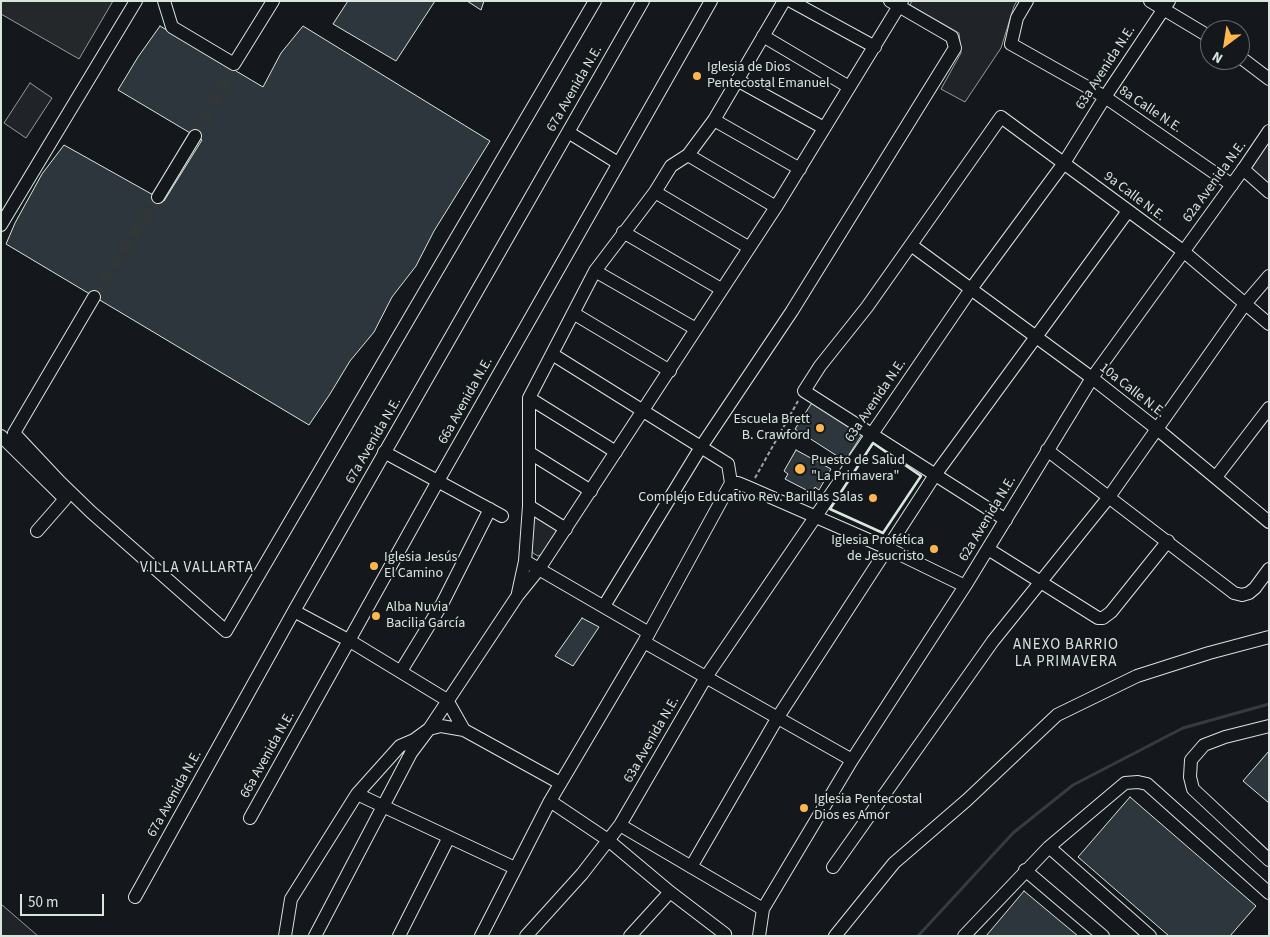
<!DOCTYPE html>
<meta charset="utf-8">
<style>
body{margin:0}
#map{position:relative;width:1270px;height:937px;overflow:hidden;background:#14181c;font-family:"Source Sans 3",sans-serif}
canvas{display:block}
.frame{position:absolute;inset:0;border:2px solid #d8e6dc;pointer-events:none}
.north{position:absolute;left:1200px;top:20px;width:50px;height:50px;box-sizing:border-box;background:#14181c;border:1px solid #626a69;border-radius:50%;rotate:211deg;font-size:14px;font-weight:700;line-height:20px;text-align:center;color:#d8e6dc}
.north::after{content:'';display:block;margin:auto;width:18px;height:22px;background:#ffb74d;clip-path:polygon(50% 0,100% 100%,50% 72%,0 100%)}
.scale{position:absolute;left:20px;top:894px;width:84px;height:22px;box-sizing:border-box;border:2px solid #d8e6dc;border-top:0;padding-left:6px;font-size:15px;line-height:18px;white-space:nowrap;color:#d8e6dc;-webkit-text-stroke:4px #14181c;paint-order:stroke}
</style>
<div id="map">
<canvas width="1270" height="937"></canvas>
<div class="frame"></div>
<div class="north">N</div>
<div class="scale">50 m</div>
</div>
<script>
const c = document.querySelector('canvas').getContext('2d');
c.lineJoin = 'round';
function fillPath(path, color) {
  c.fillStyle = color;
  c.fill(path, 'evenodd');
}
function poly(rows) {
  const path = new Path2D();
  for (const r of rows) {
    path.moveTo(r[0], r[1]);
    for (let i = 2; i < r.length; i += 2) path.lineTo(r[i], r[i + 1]);
  }
  return path;
}
function strokePath(path, color, width, dash) {
  c.strokeStyle = color;
  c.lineWidth = width;
  c.lineCap = dash ? 'butt' : 'round';
  c.setLineDash(dash || []);
  c.stroke(path);
}
function drawText(font, color, halo, rows, align = 'center') {
  c.font = font + ' "Source Sans 3",sans-serif';
  c.lineWidth = 4;
  c.setLineDash([]);
  c.textBaseline = 'middle';
  c.strokeStyle = halo;
  c.fillStyle = color;
  for (const [text, x, y, turn = 0] of rows) {
    c.save();
    c.translate(x, y);
    c.rotate((+turn || 0) * Math.PI / 180);
    c.textAlign = isNaN(turn) ? turn : align;
    if (halo) c.strokeText(text, 0, 0);
    c.fillText(text, 0, 0);
    c.restore();
  }
}
const green = poly([
 [912,1,1017,1,1014,6,1001,48,965,102,941,89,961,53,959,33,910,5,912,1],
 [30,83,52,98,26,138,4,123,30,83],
 [1269,131,1269,190,1244,168,1269,131],
 [532,514,558,530,543,554,538,556,533,553,530,548,532,514],
 [1,904,38,936,1,936,1,904]
]);
fillPath(green, '#202428');
strokePath(green, '#939e99', 1);
const parking = poly([
 [1,1,113,1,79,59,1,14,1,1]
]);
fillPath(parking, '#24282b');
strokePath(parking, '#939e99', 1);
strokePath(poly([
 [918,936,1013,833,1073,785,1183,728,1269,704]
]), '#363b3e', 3);
const building = poly([
 [348,1,435,1,396,61,333,24,348,1],
 [467,1,484,1,481,10,467,1],
 [160,26,263,87,281,53,303,26,490,141,434,231,416,266,392,297,374,332,350,361,330,394,309,425,6,244,15,223,42,174,64,145,164,201,202,140,118,90,138,57,160,26],
 [813,401,863,433,845,461,795,429,813,401],
 [796,450,831,469,819,490,815,487,812,493,785,479,788,474,784,471,796,450],
 [582,618,599,627,573,666,555,656,582,618],
 [1269,751,1269,803,1243,781,1269,751],
 [1130,797,1256,906,1230,936,1169,936,1078,857,1130,797],
 [1024,891,1078,936,986,936,1024,891]
]);
fillPath(building, '#2c363c');
strokePath(building, '#d8e6dc', 1);
strokePath(poly([
 [195,136,231,68],
 [94,297,158,197]
]), '#313739', 12, [12, 6]);
const minor = poly([
 [164,1,172,27,234,64,273,1],
 [791,1,875,47],
 [1027,1,1017,18,1011,44,1105,97,1232,185],
 [1150,1,1210,37],
 [763,36,849,87],
 [1240,57,1269,79],
 [737,80,824,128],
 [714,120,800,169],
 [568,132,618,163],
 [688,155,776,207],
 [1243,169,1269,192],
 [655,192,748,247],
 [158,197,195,136],
 [1,225,136,1],
 [623,232,721,289],
 [911,245,1092,378,1157,429,1269,522],
 [595,271,696,329],
 [94,297,14,433,60,482,91,512,226,631,595,1],
 [573,313,670,371],
 [552,354,728,464,731,483],
 [529,398,616,452],
 [1,436,65,499,37,531],
 [1047,450,1234,593,1242,595,1249,593,1255,588,1269,569],
 [384,452,502,516],
 [530,453,591,491],
 [1216,477,1269,408],
 [529,506,566,529],
 [1006,520,804,391,820,366,867,307,1001,117,1183,251,1269,324],
 [988,549,1098,618,1103,618,1111,612,1168,541],
 [518,593,525,561],
 [604,606,701,447,792,311,955,48,952,37,890,1],
 [294,611,350,641,447,700,464,730,560,783],
 [649,633,525,561,529,506,529,398,595,271,655,192,671,166,688,155,714,120,784,1],
 [644,642,852,760],
 [401,671,442,604,490,509],
 [1269,726,1225,737,1204,745,1191,760,1190,777,1193,789,1269,860],
 [357,794,515,868],
 [550,801,608,840,670,892,725,934,724,936],
 [250,818,438,481,711,1],
 [620,825,763,909],
 [1049,847,1150,936],
 [691,867,778,717,935,475,1128,211],
 [833,867,993,641,1109,497,1245,304,1269,276],
 [1025,870,1103,936],
 [135,897,294,611,643,1],
 [285,936,291,899,357,794,400,746,414,740,429,729,518,595,539,569,776,207,902,1],
 [315,936,411,753,429,729,441,726,464,730],
 [399,936,449,837],
 [481,936,550,801,644,642,731,483,738,483,750,488,887,548,965,586],
 [526,936,582,874,620,825,706,677,971,289,1064,163,1105,97,1169,1],
 [630,936,670,892],
 [759,936,763,909,852,760,965,586,1092,378,1244,168,1269,131],
 [835,936,894,863,967,800,1057,715,1137,676,1209,653,1269,637],
 [964,936,1049,847,1125,783,1138,782,1147,784,1269,893]
]);
strokePath(minor, '#d8e6dc', 14);
strokePath(poly([
 [755,478,798,401]
]), '#9da8a2', 2, [4, 2.5]);
strokePath(minor, '#14181c', 12);
strokePath(poly([
 [873,443,921,476,883,533,830,509,873,443]
]), '#d8e6dc', 2.5);
for (const [x, y, r, color] of [
 [697,76,5,"#ffb74d"],
 [820,428,5,"#ffb74d"],
 [800,469,6,"#ffb74d"],
 [873,498,5,"#ffb74d"],
 [934,549,5,"#ffb74d"],
 [374,566,5,"#ffb74d"],
 [376,616,5,"#ffb74d"],
 [804,808,5,"#ffb74d"]
]) {
  const dot = new Path2D();
  dot.arc(x, y, r, 0, 2 * Math.PI);
  c.fillStyle = color;
  c.fill(dot);
  strokePath(dot, '#14181c', 2);
}
drawText('14px', '#d8e6dc', '#14181c', [
 ["Iglesia de Dios",707,68],
 ["Pentecostal Emanuel",707,84],
 ["Escuela Brett",810,420,"right"],
 ["B. Crawford",810,436,"right"],
 ["Puesto de Salud",811,461],
 ["\"La Primavera\"",811,477],
 ["Complejo Educativo Rev. Barillas Salas",863,498,"right"],
 ["Iglesia Profética",924,541,"right"],
 ["de Jesucristo",924,557,"right"],
 ["Iglesia Jesús",384,558],
 ["El Camino",384,574],
 ["Alba Nuvia",386,608],
 ["Bacilia García",386,624],
 ["Iglesia Pentecostal",814,800],
 ["Dios es Amor",814,816]
], 'left');
drawText('14px', '#d8e6dc', '#14181c', [
 ["63a Avenida N.E.",1106,68,-57],
 ["67a Avenida N.E.",575,89,-60],
 ["8a Calle N.E.",1150,110,34],
 ["62a Avenida N.E.",1215,182,-54],
 ["9a Calle N.E.",1134,197,37],
 ["10a Calle N.E.",1132,391,38],
 ["66a Avenida N.E.",466,401,-61],
 ["63a Avenida N.E.",876,401,-56],
 ["67a Avenida N.E.",374,441,-60],
 ["62a Avenida N.E.",988,519,-59],
 ["63a Avenida N.E.",652,740,-60],
 ["66a Avenida N.E.",268,755,-61],
 ["67a Avenida N.E.",175,794,-61]
]);
c.letterSpacing = '1px';
drawText('15px', '#d8e6dc', '#14181c', [
 ["VILLA VALLARTA",197,569],
 ["ANEXO BARRIO",1066,646],
 ["LA PRIMAVERA",1066,663]
]);
c.letterSpacing = '0px';
</script>
